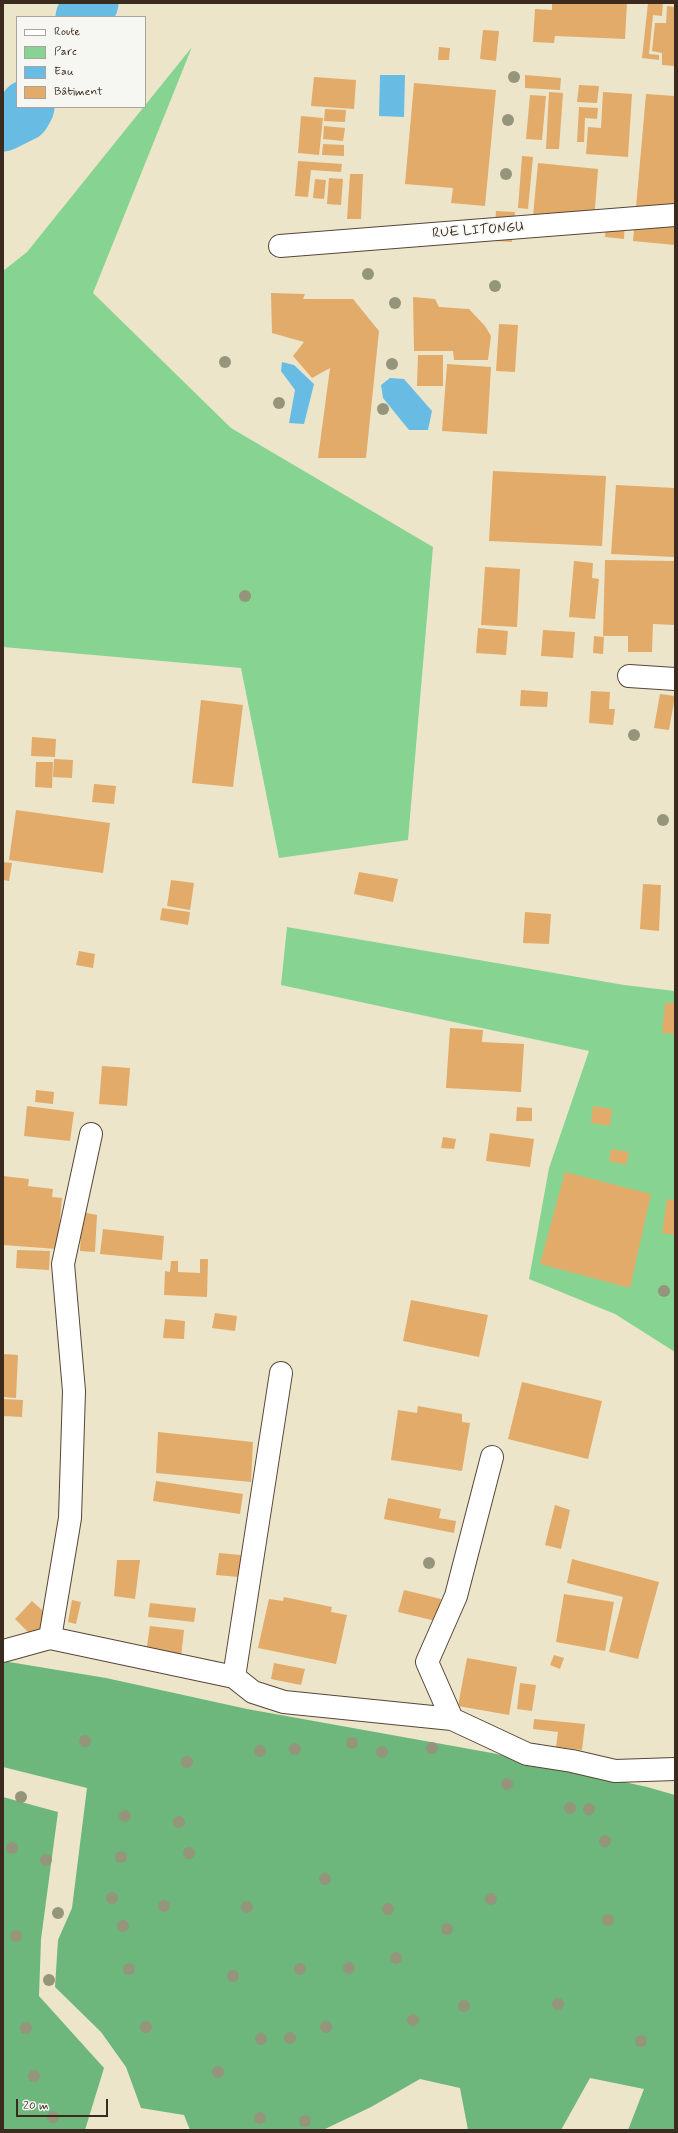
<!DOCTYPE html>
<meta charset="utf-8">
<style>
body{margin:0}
#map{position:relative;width:678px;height:2133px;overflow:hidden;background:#ece5ca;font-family:Mynerve,sans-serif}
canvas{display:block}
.frame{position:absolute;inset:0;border:4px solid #3b2a1e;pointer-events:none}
.legend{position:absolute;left:16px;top:16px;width:130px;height:92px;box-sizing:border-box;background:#f6f6f2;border:1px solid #aba49d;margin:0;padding:5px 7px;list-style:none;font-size:12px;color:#3b2a1e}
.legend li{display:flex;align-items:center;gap:8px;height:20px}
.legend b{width:20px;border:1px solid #aba49d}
.scale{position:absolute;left:16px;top:2099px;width:92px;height:18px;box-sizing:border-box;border:2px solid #3b2a1e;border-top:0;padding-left:5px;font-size:12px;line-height:14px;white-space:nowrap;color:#3b2a1e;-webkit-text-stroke:3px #f6f6f2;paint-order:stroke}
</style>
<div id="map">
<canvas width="678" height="2133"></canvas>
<div class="frame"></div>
<ul class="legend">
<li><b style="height:5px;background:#fff"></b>Route</li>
<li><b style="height:11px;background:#87d492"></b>Parc</li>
<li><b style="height:11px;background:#68bce4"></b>Eau</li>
<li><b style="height:11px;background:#e2ab69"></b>Bâtiment</li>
</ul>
<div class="scale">20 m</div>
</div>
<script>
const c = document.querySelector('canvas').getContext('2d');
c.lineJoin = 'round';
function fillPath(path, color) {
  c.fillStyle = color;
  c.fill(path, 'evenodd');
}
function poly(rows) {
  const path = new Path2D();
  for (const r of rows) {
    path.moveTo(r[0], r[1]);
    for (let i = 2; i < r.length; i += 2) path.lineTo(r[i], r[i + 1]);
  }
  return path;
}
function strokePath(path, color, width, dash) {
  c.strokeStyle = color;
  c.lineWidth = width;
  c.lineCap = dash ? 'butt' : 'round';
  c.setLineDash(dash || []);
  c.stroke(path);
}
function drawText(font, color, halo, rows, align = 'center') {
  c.font = font + ' Mynerve,sans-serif';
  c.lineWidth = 3;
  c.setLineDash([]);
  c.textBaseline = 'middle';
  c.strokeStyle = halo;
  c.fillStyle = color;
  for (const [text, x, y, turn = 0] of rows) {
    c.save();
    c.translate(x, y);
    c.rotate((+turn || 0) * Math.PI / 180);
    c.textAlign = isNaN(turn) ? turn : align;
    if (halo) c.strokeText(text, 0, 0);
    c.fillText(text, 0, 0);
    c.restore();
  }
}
fillPath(poly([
 [192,47,93,293,231,428,433,547,408,840,279,858,241,668,3,647,3,271,27,252],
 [287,927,624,985,675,991,675,1352,615,1314,529,1279,549,1168,589,1051,281,985]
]), '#87d492');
fillPath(poly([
 [3,1661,106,1678,247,1709,492,1753,647,1787,675,1795,675,2130,628,2130,644,2089,590,2078,561,2130,468,2130,460,2088,420,2079,371,2107,323,2130,190,2130,184,2115,141,2108,126,2067,101,2032,55,1987,58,1940,72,1908,87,1788,3,1767],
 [3,1797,58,1812,41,1939,39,1996,104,2068,85,2130,3,2130]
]), '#6db67c');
fillPath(poly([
 [380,75,405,75,404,117,379,116],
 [282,362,294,365,314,384,304,424,289,423,295,390,281,371],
 [390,378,404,379,432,411,428,430,409,430,383,398,381,385]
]), '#68bce4');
strokePath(poly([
 [83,17,91,3],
 [3,124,23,114,27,107]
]), '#68bce4', 55);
fillPath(poly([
 [552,3,627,3,625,39,555,36,554,43,533,42,535,9,552,10],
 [648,3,663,3,662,16,653,15,649,54,659,55,659,60,642,58],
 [667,6,675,7,675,66,662,65,662,53,652,51,655,23,666,23],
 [483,30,499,31,496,61,480,59],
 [439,47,450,48,449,60,438,60],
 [525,75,561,78,560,90,525,88],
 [314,77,356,80,354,109,311,106],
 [414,83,496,90,485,206,451,203,453,188,405,184],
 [579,85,599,86,597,103,577,102],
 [549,92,563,93,559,149,546,149],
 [603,92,632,94,628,157,586,154,588,127,601,128],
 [646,94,675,96,675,245,633,241],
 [530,95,546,96,542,140,526,139],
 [579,107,598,108,597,119,585,118,584,142,577,142],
 [325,109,346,110,345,122,324,121],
 [301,116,323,118,319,155,298,153],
 [324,126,345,128,343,141,323,139],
 [323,144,344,145,344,156,322,155],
 [522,156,533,157,528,209,518,208],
 [298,161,342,164,341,172,311,170,308,197,295,196],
 [538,163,598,169,594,221,533,216],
 [350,174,363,174,361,219,347,219],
 [329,178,343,179,341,205,327,204],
 [315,179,326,180,324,199,313,198],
 [496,211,515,212,512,242,494,241],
 [607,216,625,218,624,239,605,237],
 [271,293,305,294,303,299,353,299,379,331,366,458,318,458,330,368,312,378,293,356,304,342,272,333],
 [413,297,435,299,439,307,469,309,485,326,491,336,488,360,454,360,453,351,414,351],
 [499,324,518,325,515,372,496,371],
 [418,355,443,355,443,386,417,386],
 [447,364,491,367,487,434,442,431],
 [493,471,606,476,602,546,489,541],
 [616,485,675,488,675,557,611,554],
 [605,560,675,561,675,625,653,624,652,652,628,652,628,636,603,636],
 [574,561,593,563,592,578,599,579,595,619,569,617],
 [485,567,520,569,517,627,481,625],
 [478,628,508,631,506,655,476,653],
 [543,630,575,632,573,658,541,656],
 [594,636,604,637,603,654,593,653],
 [521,690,548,692,547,707,520,706],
 [591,691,610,692,609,709,615,709,613,725,589,723],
 [660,694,675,696,669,730,654,728],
 [201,700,243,705,233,787,192,783],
 [32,737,56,739,55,757,31,756],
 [54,759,73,760,72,778,53,777],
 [36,762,53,762,52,788,35,787],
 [94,784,116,786,114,804,92,802],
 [16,810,110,823,103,873,9,860],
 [3,862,12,863,9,881,3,880],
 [359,872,398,879,393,902,354,894],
 [171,880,194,883,190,910,167,906],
 [643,884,661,885,659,931,640,929],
 [162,908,190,912,188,925,160,920],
 [525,912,551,914,549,944,523,943],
 [79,951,95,954,93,968,76,965],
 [665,1003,675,1003,675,1034,662,1033],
 [450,1028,483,1030,482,1042,524,1044,521,1092,446,1088],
 [102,1066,130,1068,127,1106,99,1104],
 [36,1090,54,1092,53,1104,35,1102],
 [27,1106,74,1112,70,1141,24,1136],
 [593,1106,612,1109,610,1126,591,1123],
 [517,1107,532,1108,532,1121,516,1121],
 [490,1133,534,1139,530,1167,486,1161],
 [443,1137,456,1139,454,1149,441,1148],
 [611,1149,629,1152,626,1165,609,1161],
 [565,1172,651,1194,630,1288,540,1264],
 [3,1176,29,1179,28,1186,53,1189,52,1197,62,1198,57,1249,3,1245],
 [667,1199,675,1200,675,1235,662,1233],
 [82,1212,97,1215,95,1252,80,1251],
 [103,1229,164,1236,162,1260,100,1254],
 [17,1250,50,1251,49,1270,16,1268],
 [200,1259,208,1259,207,1297,164,1295,165,1271,170,1272,171,1261,178,1261,178,1272,200,1273],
 [411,1300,488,1315,479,1357,403,1341],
 [215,1313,237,1316,235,1331,212,1328],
 [165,1319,185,1321,184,1339,163,1338],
 [3,1354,18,1355,16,1398,3,1397],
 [522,1382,602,1401,588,1459,508,1439],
 [3,1399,23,1400,22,1417,3,1416],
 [418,1406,462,1414,462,1422,470,1423,462,1471,391,1460,398,1410,417,1413],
 [158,1432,253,1442,251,1482,156,1473],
 [156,1481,243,1494,240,1514,153,1501],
 [388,1498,441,1509,439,1518,456,1521,454,1533,384,1519],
 [555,1505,570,1510,561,1549,545,1545],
 [219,1553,241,1555,239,1577,216,1575],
 [572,1559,659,1582,638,1659,609,1652,623,1597,567,1583],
 [117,1560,140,1560,135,1599,114,1596],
 [404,1590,441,1599,436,1621,398,1612],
 [564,1594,614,1602,605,1651,556,1642],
 [284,1597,332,1607,331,1612,347,1615,336,1664,258,1648,269,1599,283,1601],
 [72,1600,81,1602,76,1624,68,1622],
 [32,1601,51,1618,33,1637,15,1619],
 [150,1603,196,1608,194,1622,148,1617],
 [150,1626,184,1630,181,1657,146,1653],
 [554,1655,564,1658,560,1669,550,1665],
 [467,1658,517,1667,509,1715,458,1706],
 [274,1663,305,1669,301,1685,271,1679],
 [520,1683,536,1685,532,1711,517,1709],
 [534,1719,585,1724,582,1750,556,1747,558,1732,533,1729]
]), '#e2ab69');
const minor = poly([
 [280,246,675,215],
 [629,676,675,679],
 [50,1638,70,1518,74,1391,63,1264,91,1134],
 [3,1651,50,1638,234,1677,253,1692,284,1702,452,1719,527,1754,572,1761,615,1771,675,1769],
 [234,1677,281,1373],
 [452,1719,427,1662,456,1596,492,1457]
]);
strokePath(minor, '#564638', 24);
strokePath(minor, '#fff', 22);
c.fillStyle = '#95957b';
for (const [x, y] of [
 [514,77],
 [508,120],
 [506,174],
 [368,274],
 [495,286],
 [395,303],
 [225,362],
 [392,364],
 [279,403],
 [383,409],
 [245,596],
 [634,735],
 [663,820],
 [664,1291],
 [429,1563],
 [85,1741],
 [352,1743],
 [432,1748],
 [295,1749],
 [260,1751],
 [382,1752],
 [187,1762],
 [507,1784],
 [21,1797],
 [570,1808],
 [589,1809],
 [125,1816],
 [179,1822],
 [605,1841],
 [12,1848],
 [189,1853],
 [121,1857],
 [46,1860],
 [325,1879],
 [112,1898],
 [491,1899],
 [164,1906],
 [247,1907],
 [388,1909],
 [58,1913],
 [608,1920],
 [123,1926],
 [447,1929],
 [16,1936],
 [396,1958],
 [349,1968],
 [129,1969],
 [300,1969],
 [233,1976],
 [49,1980],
 [558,2004],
 [464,2006],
 [413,2020],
 [146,2027],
 [326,2027],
 [26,2028],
 [290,2038],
 [261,2039],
 [641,2041],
 [218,2072],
 [34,2076],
 [53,2117],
 [260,2118],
 [305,2121]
]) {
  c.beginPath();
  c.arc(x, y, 6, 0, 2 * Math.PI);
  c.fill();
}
drawText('14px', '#3b2a1e', '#f6f6f2', [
 ["RUE LITONGU",478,231,-4]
]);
</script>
